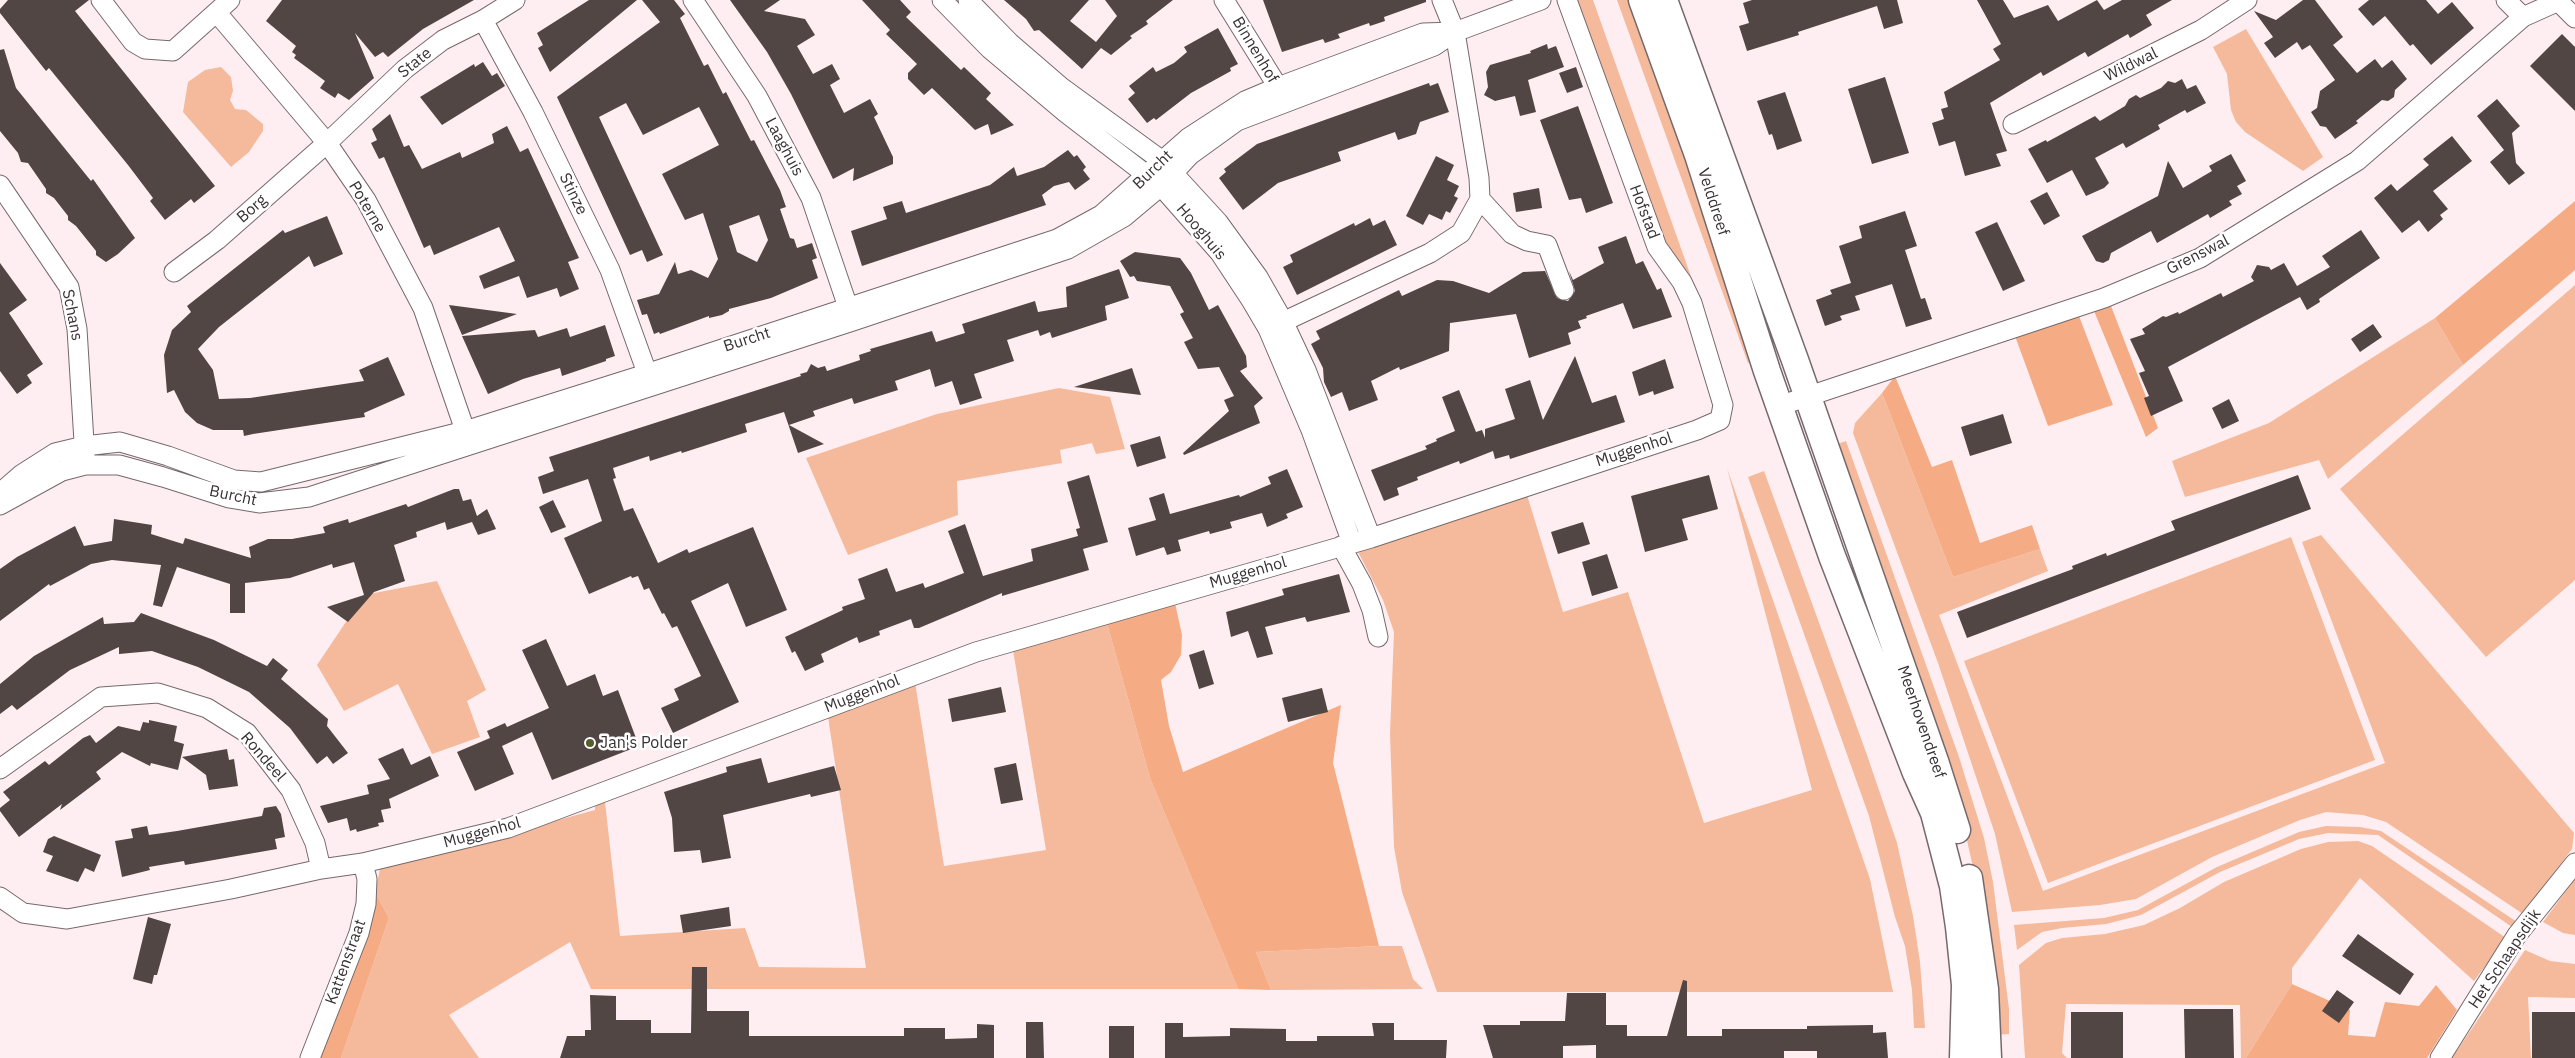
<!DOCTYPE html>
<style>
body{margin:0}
canvas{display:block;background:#feeef1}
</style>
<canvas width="2575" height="1058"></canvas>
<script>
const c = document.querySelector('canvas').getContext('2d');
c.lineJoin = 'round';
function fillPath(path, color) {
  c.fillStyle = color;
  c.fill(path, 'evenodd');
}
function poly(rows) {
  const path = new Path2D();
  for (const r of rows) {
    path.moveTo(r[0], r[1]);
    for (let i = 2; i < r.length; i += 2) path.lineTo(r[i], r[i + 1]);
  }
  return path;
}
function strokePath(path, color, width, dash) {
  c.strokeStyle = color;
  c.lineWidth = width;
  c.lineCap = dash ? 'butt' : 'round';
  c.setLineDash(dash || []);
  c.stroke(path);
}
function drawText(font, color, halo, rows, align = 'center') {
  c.font = font + ' "IBM Plex Sans",sans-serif';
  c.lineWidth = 5;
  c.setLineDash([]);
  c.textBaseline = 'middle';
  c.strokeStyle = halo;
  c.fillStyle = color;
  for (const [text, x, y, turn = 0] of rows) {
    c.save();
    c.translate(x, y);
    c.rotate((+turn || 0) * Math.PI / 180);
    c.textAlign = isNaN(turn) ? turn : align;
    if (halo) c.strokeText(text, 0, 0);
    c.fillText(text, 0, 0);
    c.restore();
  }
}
fillPath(poly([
 [1575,0,1593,0,1694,285,1664,242],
 [1617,0,1637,0,1758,360,1748,363],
 [2246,29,2323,157,2303,171,2245,132,2236,122,2231,110,2227,74,2213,47],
 [221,67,231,77,233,91,230,100,235,109,246,110,263,124,263,131,249,152,231,167,183,112,188,82,205,70],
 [2575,285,2575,580,2486,657,2340,489],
 [2435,318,2463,365,2328,479,2319,460,2185,497,2172,461,2269,423],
 [1059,388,1110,397,1125,449,1096,454,1092,443,1060,450,1062,463,957,481,958,515,848,555,806,458,937,414],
 [1882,393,1953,577,2040,549,2048,571,1939,615,2043,891,2385,763,2302,542,2321,535,2574,833,2572,849,2523,914,2386,822,2363,815,2326,812,2300,820,2212,857,2136,899,2100,905,2012,912,1995,834,1938,663,1853,433,1855,423],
 [1846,441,1959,757,1984,838,1993,882,2009,1009,2009,1034,1995,1035,1981,903,1966,836,1831,446],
 [1727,468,1870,879,1893,992,1437,992,1402,892,1394,847,1390,734,1394,632,1383,600,1357,550,1527,495,1563,612,1628,592,1704,823,1812,790],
 [1764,471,1867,755,1897,843,1913,916,1920,962,1925,1028,1914,1028,1912,990,1905,946,1895,917,1869,816,1748,477],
 [2291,537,2375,760,2048,883,1964,661],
 [437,581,486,690,467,701,480,737,432,754,398,684,344,711,317,665,364,595],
 [1107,623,1150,778,1238,989,591,989,570,942,449,1015,479,1058,341,1058,389,918,375,892,380,869,595,810,595,805,605,802,620,936,745,928,759,967,866,968,828,717,915,682,944,866,1046,850,1013,650],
 [2326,826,2360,827,2381,831,2517,922,2512,927,2378,835,2328,833,2299,839,2220,872,2141,915,2106,924,2062,928,2042,932,2017,950,2014,925,2104,918,2138,910,2217,867,2299,832],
 [2358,841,2372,846,2506,938,2474,981,2360,878,2292,968,2292,984,2246,1058,2241,1058,2240,1005,2066,1004,2062,1053,2067,1058,2025,1058,2019,965,2046,943,2062,938,2105,934,2144,925,2180,908,2224,882,2301,849,2328,842],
 [2575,879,2575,935,2563,933,2543,922],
 [1379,946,1402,946,1413,979,1423,989,1271,990,1256,952],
 [2525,950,2550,961,2575,964,2575,998,2528,997,2531,1058,2452,1058]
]), '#f5ba9b');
fillPath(poly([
 [2575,201,2575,270,2463,365,2435,318],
 [2111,306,2158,428,2146,437,2094,311],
 [2079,316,2113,405,2048,426,2015,336],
 [1895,376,1932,467,1952,460,1980,543,2032,525,2040,549,1953,577,1882,393],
 [1175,603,1182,635,1181,655,1171,672,1161,680,1169,726,1183,772,1341,705,1333,763,1379,946,1256,952,1271,990,1238,989,1150,778,1107,623],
 [375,892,389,918,341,1058,319,1058],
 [2292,984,2350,1010,2348,1035,2375,1037,2385,1002,2419,1006,2436,985,2457,1010,2427,1058,2246,1058]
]), '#f5ac84');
fillPath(poly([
 [8,0,89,0,75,11,215,186,194,203,191,199,165,220,150,201,153,198,128,165,49,68,46,71,0,13,0,9],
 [282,0,474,0,423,29,388,57,383,52,375,57,355,33,374,78,349,100,338,93,335,98,320,88,325,81,294,58,296,55,292,52,296,46,266,21],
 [589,0,637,0,550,72,538,48,543,45,537,33],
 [642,0,674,0,685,14,680,18,704,66,708,64,723,94,726,92,751,141,754,140,780,190,786,207,780,209,790,238,794,239,797,248,812,243,817,258,812,260,818,278,771,298,729,309,729,311,722,315,709,318,709,316,660,334,659,332,654,334,647,314,642,315,637,300,659,294,675,262,678,274,691,270,708,278,718,259,703,213,685,220,662,174,719,145,699,107,643,135,626,103,599,117,663,255,647,262,642,250,630,255,557,97,660,22],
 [759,215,768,240,757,262,737,252,729,226],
 [730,0,780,0,764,11,805,19,815,35,797,46,813,74,832,64,840,79,830,85,844,113,870,99,878,114,874,117,893,157,893,164,853,181,854,168,833,179,791,94,767,52],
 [862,0,900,0,911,12,906,17,961,70,964,67,991,93,986,99,1014,125,991,135,988,124,975,130,932,88,924,95,908,79,908,73,917,64,886,34,890,30],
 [1004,0,1089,0,1070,21,1096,42,1117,16,1105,0,1173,0,1146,21,1148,24,1130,36,1132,38,1111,55,1101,48,1082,69,1039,30,1034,31,1026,19],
 [1263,0,1426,0,1426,2,1384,17,1385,21,1370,26,1369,23,1338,34,1340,38,1325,43,1323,39,1282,52],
 [1752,0,1897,0,1903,23,1884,29,1877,6,1798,32,1799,35,1747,51,1739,26,1749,23,1743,3],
 [1977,0,2003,0,2014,18,2048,5,2058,21,2097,0,2104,10,2122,0,2172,0,2146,15,2152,25,2130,38,2128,34,2088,57,2085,52,2043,76,2041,72,1990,103,2007,151,1996,154,2001,166,1965,176,1955,141,1939,146,1932,123,1944,119,1941,109,1948,107,1944,92,2000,60,1993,49,2001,44],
 [2303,0,2315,0,2343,37,2333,45,2357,73,2375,59,2382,68,2392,60,2407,79,2395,90,2394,97,2388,101,2382,100,2356,121,2358,123,2335,139,2326,127,2320,126,2311,112,2317,108,2320,91,2335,80,2310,45,2302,50,2297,42,2275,58,2264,43,2273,37,2254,11,2276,20],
 [2369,0,2426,0,2438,14,2452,2,2474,28,2431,65,2413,44,2410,46,2385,16,2373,26,2358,9],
 [1218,28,1238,64,1230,68,1231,71,1191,93,1156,120,1154,118,1147,123,1128,99,1135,93,1129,86,1153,67,1156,72,1174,63,1187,52,1184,47],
 [2562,34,2575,47,2575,111,2530,66],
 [1547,44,1548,49,1556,46,1564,67,1528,80,1536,112,1520,116,1515,96,1495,101,1484,95,1488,87,1486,72,1490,65,1531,53,1530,51],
 [4,49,16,88,91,181,93,179,135,238,118,254,106,262,96,255,96,251,76,226,68,220,68,216,54,198,46,193,46,189,28,163,21,162,18,153,0,131,0,50],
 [483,62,492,76,497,73,505,86,442,125,420,97,474,64,475,67],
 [1576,67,1583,87,1567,93,1559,73],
 [1885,77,1909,153,1872,164,1848,89],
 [2182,79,2187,89,2196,85,2206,103,2187,113,2185,110,2158,125,2160,129,2126,148,2123,143,2095,158,2109,183,2104,188,2086,196,2072,170,2047,183,2028,149,2046,140,2047,142,2095,116,2100,121,2125,106,2129,99,2136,95,2140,98,2161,88,2168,81,2175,83],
 [1429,83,1430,86,1438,83,1449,112,1420,122,1416,134,1398,140,1395,132,1338,152,1341,161,1278,183,1243,210,1219,178,1226,172,1224,169,1257,144],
 [1785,92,1802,141,1777,150,1772,134,1769,135,1757,101],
 [2497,99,2520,126,2512,133,2516,163,2525,173,2509,185,2490,162,2504,150,2477,116],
 [1578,106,1613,203,1586,213,1581,198,1569,200,1540,120],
 [390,114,404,147,409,145,422,169,460,152,462,158,494,143,492,134,507,126,520,152,528,148,579,258,568,262,579,289,560,297,557,288,527,298,519,276,484,289,479,276,515,261,499,227,434,255,430,245,424,248,384,157,379,159,371,143,377,140,372,129],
 [2452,136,2472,161,2433,191,2448,209,2440,215,2443,219,2428,232,2419,220,2402,233,2374,198,2391,184,2397,191,2429,165,2423,159],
 [1068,150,1074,157,1077,155,1086,167,1083,170,1090,179,1075,190,1069,182,1054,186,1042,195,1046,205,862,266,851,231,887,219,883,207,902,201,906,213,990,185,1014,167,1017,176,1044,167],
 [2231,154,2246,181,2237,186,2242,194,2229,201,2232,205,2210,218,2208,214,2157,243,2151,231,2111,253,2109,260,2103,263,2096,261,2082,236,2158,196,2168,161,2183,188,2212,171,2209,166],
 [1436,156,1454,165,1447,180,1459,186,1454,196,1458,198,1450,213,1446,211,1442,220,1429,214,1423,225,1406,216],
 [1539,188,1542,208,1516,212,1513,193],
 [2047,192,2060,216,2044,225,2030,201],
 [1905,211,1917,246,1905,250,1921,299,1925,298,1932,319,1906,327,1892,284,1855,296,1860,310,1840,316,1842,320,1825,326,1816,300,1832,294,1830,290,1851,283,1839,246,1862,238,1859,226],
 [327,216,343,254,314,267,309,256,219,327,198,349,213,370,219,399,250,398,364,381,359,370,388,357,405,395,364,413,365,417,253,434,244,436,243,430,213,430,197,423,185,412,174,390,167,393,164,355,172,330,191,312,187,306,283,230,285,233],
 [1370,218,1373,226,1385,220,1397,245,1297,295,1283,267,1293,262,1290,255,1354,223,1355,226],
 [1997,222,2025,281,2003,291,1975,232],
 [2361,230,2380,258,2319,299,2320,302,2307,310,2300,297,2168,367,2183,401,2151,416,2144,398,2149,396,2139,373,2145,371,2130,339,2145,334,2142,329,2163,316,2166,317,2178,312,2179,314,2221,293,2223,297,2254,281,2251,277,2257,265,2269,267,2271,270,2284,263,2297,286,2330,267,2322,256],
 [1626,236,1636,264,1643,261,1657,290,1661,288,1672,317,1633,329,1623,303,1586,316,1587,318,1578,321,1581,328,1568,333,1571,344,1529,358,1516,314,1450,323,1449,351,1400,370,1399,367,1371,381,1378,400,1349,411,1342,392,1331,397,1324,382,1323,368,1311,344,1320,339,1316,331,1399,290,1402,296,1437,280,1453,281,1489,293,1523,272,1545,271,1557,298,1568,301,1575,291,1569,271,1573,280,1604,263,1598,247],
 [1135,252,1180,258,1191,273,1209,310,1218,305,1246,356,1247,367,1240,371,1263,398,1254,406,1260,423,1184,455,1183,453,1229,411,1224,400,1234,396,1219,367,1198,369,1184,342,1193,338,1180,314,1184,312,1170,286,1137,281,1134,276,1130,277,1120,261],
 [0,263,27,300,9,313,43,364,27,375,32,383,17,394,0,371],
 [1119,269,1129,298,1105,306,1107,320,1052,338,1050,332,1040,336,1038,330,1007,340,1014,361,974,374,982,398,960,405,952,381,935,387,930,369,895,381,898,390,854,404,852,398,813,411,815,416,789,425,824,444,798,453,784,412,745,424,747,432,682,453,681,451,650,461,649,456,613,468,616,478,613,479,624,511,633,508,658,563,687,549,689,553,753,527,787,610,746,627,728,583,691,601,739,702,673,733,661,708,679,700,674,689,701,676,677,626,672,628,664,613,662,614,649,588,644,590,638,576,632,578,631,576,589,594,564,538,602,521,588,479,543,494,538,477,554,471,549,457,801,376,800,374,807,372,811,364,818,368,825,366,827,371,860,360,859,355,871,351,870,349,932,331,936,342,965,333,962,324,1035,301,1038,312,1067,307,1066,287],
 [449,305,517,314,462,335],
 [2373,324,2382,337,2360,352,2351,339],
 [605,325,615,356,606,359,606,361,562,376,560,368,523,379,488,394,462,336,535,330,538,337,567,328,570,337],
 [1575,356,1592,403,1616,395,1625,422,1510,459,1509,455,1495,459,1493,451,1460,464,1459,461,1417,477,1418,480,1397,488,1399,495,1384,501,1371,470,1427,449,1425,446,1437,441,1436,439,1455,431,1442,397,1459,390,1476,432,1482,430,1485,438,1485,429,1515,419,1505,389,1530,380,1543,420],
 [1665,359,1674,388,1654,395,1653,391,1639,396,1632,372],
 [1132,368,1141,395,1074,387],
 [2229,399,2239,421,2222,429,2212,408],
 [2003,414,2012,443,1970,456,1961,427],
 [1160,436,1166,458,1137,467,1130,445],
 [1287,469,1303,507,1286,514,1288,518,1267,527,1262,513,1230,522,1232,528,1210,534,1209,531,1178,540,1181,551,1167,555,1164,547,1136,556,1128,528,1156,520,1149,498,1164,493,1170,514,1239,495,1240,497,1271,484,1268,477],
 [1089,475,1108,542,1083,549,1089,570,1002,596,1002,593,919,628,914,628,911,619,879,631,880,635,859,643,857,637,821,654,824,662,805,671,795,651,792,653,785,637,843,610,842,607,865,599,858,579,887,568,896,592,923,583,925,588,964,573,948,531,965,524,983,576,1033,561,1031,549,1078,536,1076,529,1080,528,1067,482],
 [1709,475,1718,509,1682,519,1688,540,1645,552,1631,496],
 [2298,475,2311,509,1967,638,1957,612,2073,569,2072,566,2106,553,2107,556,2175,530,2171,521],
 [454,489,459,489,463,501,471,499,477,516,487,509,496,529,478,535,472,522,447,530,445,522,416,532,417,537,394,545,405,581,374,592,348,622,327,607,364,595,354,562,333,568,332,564,290,578,245,583,245,613,230,613,230,584,177,567,162,607,153,605,161,565,112,560,91,564,50,586,49,584,0,621,0,569,17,557,75,526,84,546,112,541,114,519,152,525,151,534,183,544,185,538,251,558,249,547,268,539,292,539,325,533,323,527,331,524,348,519,349,523,406,504,408,507],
 [553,500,566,527,551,533,539,507],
 [1583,522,1590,544,1558,554,1551,532],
 [1607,554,1618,588,1592,596,1582,562],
 [1339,574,1350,612,1307,622,1305,617,1265,627,1273,654,1257,658,1248,631,1231,637,1226,612,1284,595,1282,589],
 [141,613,214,640,267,666,273,658,288,670,281,679,328,719,327,726,348,753,333,764,327,756,317,764,290,728,249,692,198,667,172,658,152,651,119,654,119,647,70,670,17,710,12,705,0,714,0,684,34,656,103,617,104,624,134,622],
 [546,639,567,686,595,674,603,696,618,690,639,746,552,780,532,732,502,746,514,774,475,791,457,752,490,738,487,731,505,723,507,727,549,708,522,650],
 [1204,650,1214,684,1199,689,1189,655],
 [1001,687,1006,712,952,722,948,699],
 [1322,688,1328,712,1288,722,1282,698],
 [149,720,177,726,174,741,184,744,178,770,151,763,150,766,122,752,96,772,101,779,60,810,62,804,19,837,0,811,0,808,10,800,3,792,45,761,49,765,83,738,90,735,96,743,118,726,140,731,143,722,149,723],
 [403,748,411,765,430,756,439,776,389,799,391,808,381,810,384,822,378,823,379,826,357,832,356,829,350,831,347,818,328,823,320,806,369,794,367,785,390,779,378,759],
 [227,749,229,760,234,759,238,786,209,790,206,775,182,757],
 [761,758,768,783,834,766,841,790,811,797,810,794,723,815,731,858,702,863,700,850,674,852,672,818,664,792,727,772,726,767],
 [1016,763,1023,800,1001,804,994,768],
 [276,806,281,814,285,837,275,839,277,849,185,865,184,861,149,867,150,870,122,877,115,841,133,838,131,829,147,826,149,835,177,831,262,816,264,808],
 [54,836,101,855,94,872,85,868,78,882,46,871,53,856,43,852,48,839],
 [729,907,731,926,683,933,680,915],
 [148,917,171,924,157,975,154,975,152,984,133,979],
 [2358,934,2414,974,2400,995,2342,956],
 [692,967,707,967,707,1011,749,1011,749,1036,904,1036,904,1028,945,1028,945,1039,977,1038,977,1024,994,1025,994,1058,560,1058,567,1036,585,1036,585,1030,591,1030,590,995,616,996,616,1020,651,1020,651,1033,691,1033],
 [1683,980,1687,981,1687,1036,1722,1036,1722,1029,1807,1029,1807,1026,1873,1025,1873,1033,1886,1032,1888,1058,1817,1058,1817,1051,1784,1051,1784,1058,1596,1058,1596,1045,1563,1046,1563,1058,1493,1058,1483,1025,1520,1025,1520,1021,1565,1021,1567,993,1606,993,1606,1025,1627,1025,1627,1036,1667,1036],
 [2337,990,2354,1002,2339,1023,2322,1011],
 [2184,1009,2233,1009,2234,1058,2185,1058],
 [2071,1012,2123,1012,2123,1058,2071,1058],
 [2532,1012,2575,1012,2575,1058,2532,1058],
 [1026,1022,1043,1022,1044,1058,1026,1058],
 [1165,1023,1183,1023,1183,1037,1230,1036,1230,1028,1286,1029,1286,1041,1317,1041,1317,1036,1374,1036,1372,1023,1394,1023,1394,1040,1447,1040,1446,1058,1165,1058],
 [1109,1026,1134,1026,1134,1058,1109,1058]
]), '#524644');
const street = poly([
 [101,0,133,42,145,49,173,51,230,0],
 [693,0,757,96,811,198,852,319],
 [942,0,990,49,1066,113,1161,186,1220,253,1251,300,1268,329,1311,430,1352,543],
 [968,0,1010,43,1061,87,1161,160,1218,222,1258,277,1283,321,1306,370,1371,538],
 [1224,0,1278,87,1282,98],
 [2506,0,2523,17],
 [2559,2,2575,18],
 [217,13,327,143,366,200,423,308,469,442],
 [483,20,533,112,610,270,651,384],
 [2013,124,2201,30,2247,0],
 [0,185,69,287,77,329,85,458],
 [1480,199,1512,234,1527,241,1547,245,1564,290],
 [174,272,217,240,327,143,405,69,443,40,483,20,515,0],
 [1272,327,1430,253,1461,233,1480,199,1479,178,1455,32,1442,0],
 [1779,406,2104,298,2200,258,2357,161,2523,17,2561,0],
 [0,493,22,474,55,453,84,446,120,442,168,456,234,480,261,482,465,431,646,374,1057,239,1101,215,1188,138,1245,101,1278,87,1423,33,1455,32],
 [0,505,62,471,85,465,119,465,163,477,229,498,259,503,309,497,853,321,1068,249,1124,217,1161,186,1190,155,1237,121,1434,46,1455,32,1541,0],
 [1341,546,1362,584,1372,610,1378,637],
 [0,769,101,697,158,693,207,708,247,733,291,790,315,843,321,869],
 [0,897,23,913,67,919,231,889,321,869,363,863,508,828,976,652,1371,538,1697,430,1720,420,1723,405,1692,303,1682,282,1657,247,1567,0],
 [310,1058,359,933,366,904,367,879,363,863],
 [2440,1058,2517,935,2575,863]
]);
const secondary = poly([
 [1642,0,1698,155,1767,371,1832,556,1916,773,1934,813,1953,886,1959,927,1965,985,1963,1058],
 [1664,0,1795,360,1935,761,1957,830],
 [1969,878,1985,989,1988,1058]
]);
strokePath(street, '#76696c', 21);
strokePath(secondary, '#76696c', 29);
strokePath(street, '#fff', 19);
strokePath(secondary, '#fff', 26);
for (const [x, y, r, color] of [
 [590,743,5,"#545d2b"]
]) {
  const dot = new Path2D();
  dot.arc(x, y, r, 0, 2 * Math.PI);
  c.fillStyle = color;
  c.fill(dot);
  strokePath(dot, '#fff', 2);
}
drawText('16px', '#383234', '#fff', [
 ["Binnenhof",1255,50,59],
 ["State",415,63,-39],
 ["Wildwal",2131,65,-26],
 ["Laaghuis",784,147,62],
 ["Burcht",1153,170,-44],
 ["Stinze",573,194,64],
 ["Velddreef",1713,202,72],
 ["Poterne",367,207,59],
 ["Borg",252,209,-41],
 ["Hofstad",1644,212,69],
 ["Hooghuis",1201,232,50],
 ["Grenswal",2198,255,-27],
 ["Schans",72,315,79],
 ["Burcht",747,340,-18],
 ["Muggenhol",1634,450,-18],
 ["Burcht",233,496,12],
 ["Muggenhol",1248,573,-16],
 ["Muggenhol",862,694,-21],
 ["Meerhovendreef",1921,722,71],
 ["Rondeel",263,757,49],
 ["Muggenhol",482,833,-15],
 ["Het Schaapsdijk",2505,959,-56],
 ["Kattenstraat",346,962,-70]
]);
drawText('16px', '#383234', '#fff', [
 ["Jan's Polder",600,743]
], 'left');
</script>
